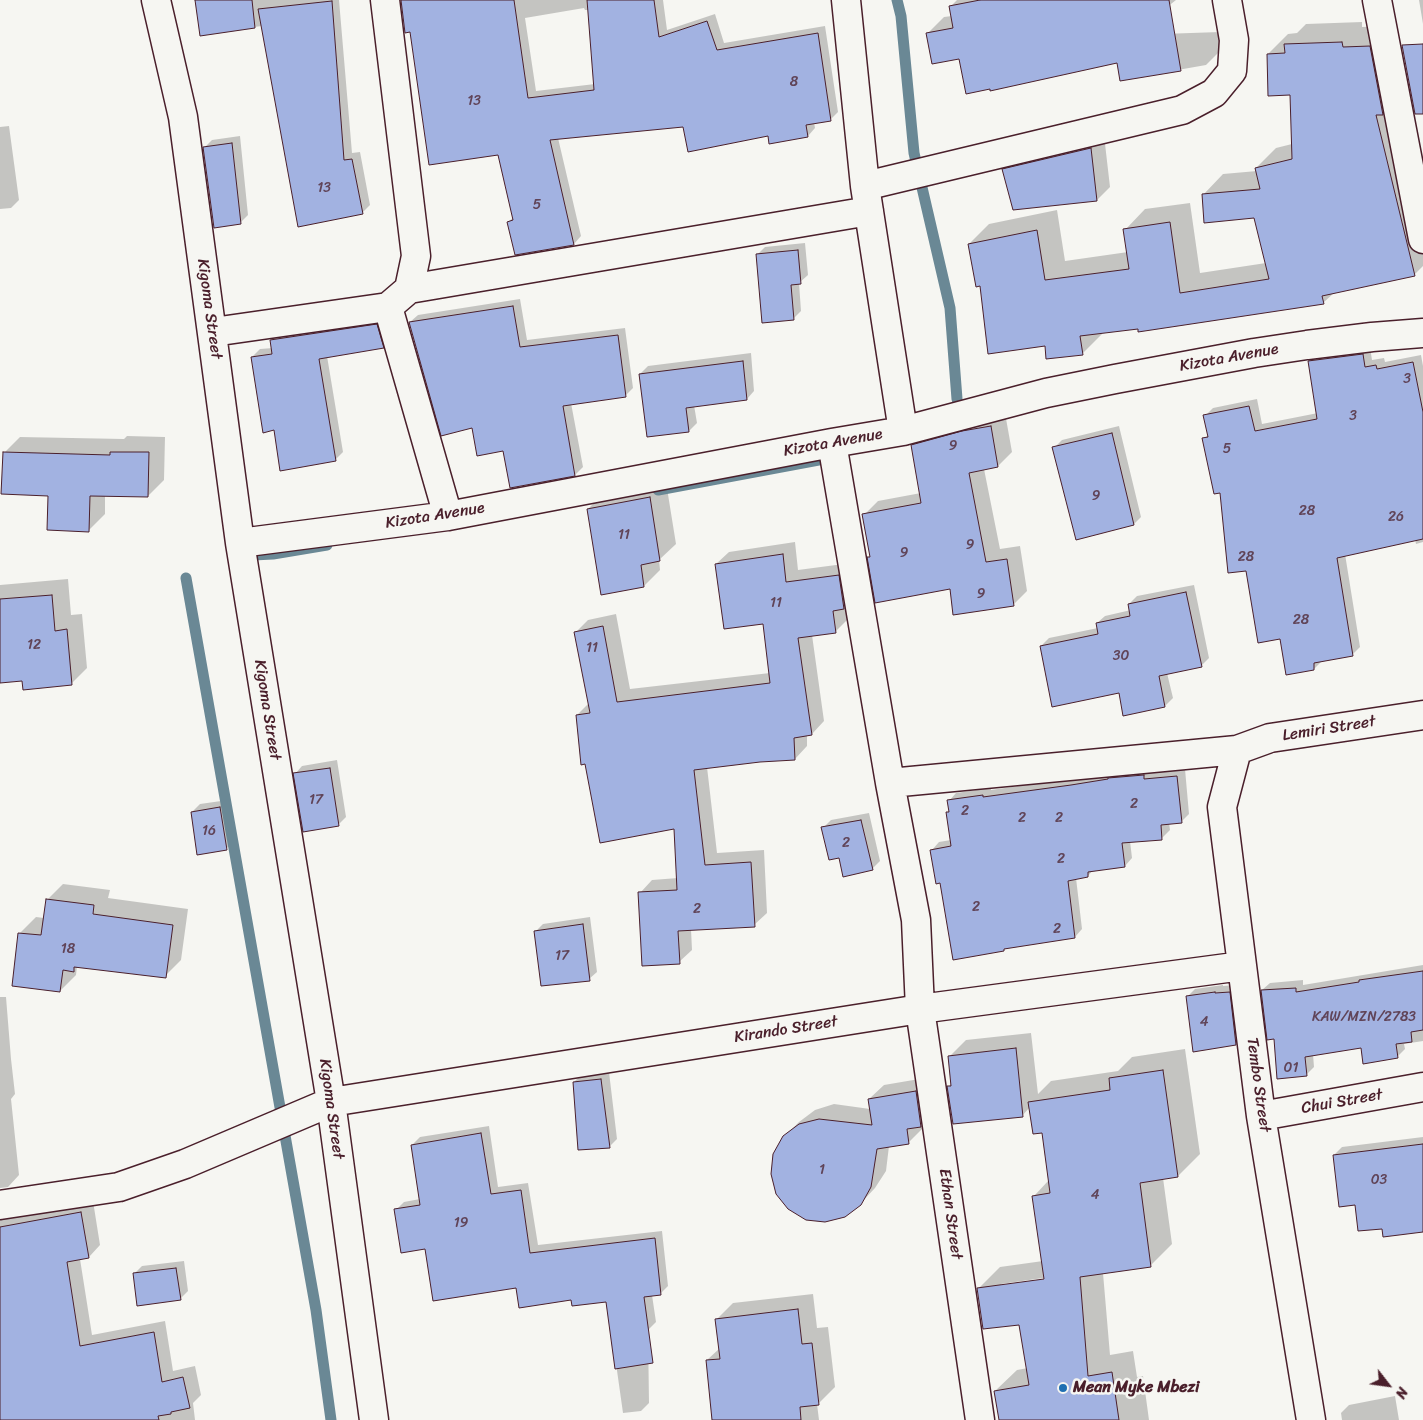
<!DOCTYPE html>
<style>
body{margin:0}
#map{position:relative;width:1423px;height:1420px;overflow:hidden;background:#f6f6f2;font-family:Sriracha,sans-serif}
canvas{display:block}
.north{position:absolute;left:1363px;top:1360px;width:50px;height:50px;-webkit-text-stroke:4px #f6f6f2;paint-order:stroke;rotate:120deg;font-size:14px;font-weight:700;line-height:20px;text-align:center;color:#4a1f2b}
.north::after{content:'';display:block;margin:auto;width:18px;height:22px;background:#4a1f2b;clip-path:polygon(50% 0,100% 100%,50% 72%,0 100%)}
</style>
<div id="map">
<canvas width="1423" height="1420"></canvas>
<div class="north">N</div>
</div>
<script>
const c = document.querySelector('canvas').getContext('2d');
c.lineJoin = 'round';
function fillPath(path, color) {
  c.fillStyle = color;
  c.fill(path, 'evenodd');
}
function poly(rows) {
  const path = new Path2D();
  for (const r of rows) {
    path.moveTo(r[0], r[1]);
    for (let i = 2; i < r.length; i += 2) path.lineTo(r[i], r[i + 1]);
  }
  return path;
}
function strokePath(path, color, width, dash) {
  c.strokeStyle = color;
  c.lineWidth = width;
  c.lineCap = dash ? 'butt' : 'round';
  c.setLineDash(dash || []);
  c.stroke(path);
}
function drawText(font, color, halo, rows, align = 'center') {
  c.font = font + ' Sriracha,sans-serif';
  c.lineWidth = 5;
  c.setLineDash([]);
  c.textBaseline = 'middle';
  c.strokeStyle = halo;
  c.fillStyle = color;
  for (const [text, x, y, turn = 0] of rows) {
    c.save();
    c.translate(x, y);
    c.rotate((+turn || 0) * Math.PI / 180);
    c.textAlign = isNaN(turn) ? turn : align;
    if (halo) c.strokeText(text, 0, 0);
    c.fillText(text, 0, 0);
    c.restore();
  }
}
fillPath(poly([
 [197,0,339,0,352,153,360,152,370,205,362,213,262,26,201,34],
 [402,0,663,0,667,30,715,14,724,43,825,26,838,112,830,120,814,122,815,128,808,136,769,134,684,126,558,138,581,236,574,244,508,222,514,217,498,154,412,30],
 [584,8,585,10,589,10,595,84,536,91,525,18],
 [957,0,1176,0,1132,35,1220,32,1222,49,1206,65,1121,80,1117,58,960,58,928,33,944,17,952,16,950,7],
 [1419,0,1423,0,1423,24],
 [1362,22,1362,27,1390,26,1423,197,1423,266,1415,274,1335,292,1323,303,1102,332,1102,334,1082,354,1046,345,981,285,969,244,989,224,1057,210,1065,261,1128,252,1125,230,1145,209,1190,203,1200,273,1266,263,1254,217,1203,195,1223,174,1257,171,1256,168,1276,148,1292,144,1291,94,1268,54,1288,34,1297,33,1306,24],
 [9,126,19,200,11,208,0,209,0,127],
 [1104,135,1110,187,1097,200,1003,170,1016,156],
 [240,136,248,215,240,223,204,148,212,140],
 [805,243,808,275,799,283,801,311,793,319,757,255,765,247],
 [520,299,527,340,625,328,633,388,625,396,571,403,583,467,575,475,504,449,473,426,410,322,418,315],
 [384,317,391,339,383,347,327,356,343,452,335,460,275,429,252,357,260,349,273,348,271,340,279,332],
 [1370,347,1372,360,1384,358,1385,362,1421,355,1423,366,1423,542,1416,544,1415,539,1345,554,1360,647,1352,655,1322,661,1314,669,1281,638,1247,570,1204,439,1209,434,1205,416,1213,408,1257,399,1262,424,1318,413,1309,361,1317,353],
 [751,353,754,391,747,399,694,405,697,423,689,431,640,374,648,366],
 [1005,413,1012,452,998,466,984,469,1000,549,1020,546,1027,591,1013,605,951,588,869,558,871,556,864,515,878,501,921,493,912,445,926,431],
 [1119,426,1141,517,1134,524,1054,448,1062,440],
 [127,436,165,437,164,480,148,496,105,495,105,514,89,530,4,453,20,437,124,439],
 [666,482,676,544,659,560,660,570,644,586,588,509,604,493],
 [795,542,798,570,851,563,846,606,848,619,835,632,812,635,824,721,812,734,807,734,807,746,795,759,760,760,707,767,717,853,764,850,767,913,754,925,691,929,692,950,679,962,640,893,652,880,678,878,675,827,577,715,589,703,576,632,588,620,616,614,630,689,770,673,764,623,716,564,729,552],
 [68,579,71,615,82,614,87,668,71,684,24,680,0,681,0,585],
 [1194,585,1209,658,1201,666,1167,673,1173,698,1165,706,1124,715,1119,692,1041,646,1049,638,1098,628,1097,623,1105,616,1131,610,1129,604,1137,596],
 [337,760,346,817,338,825,295,774,302,766],
 [1151,767,1152,772,1185,769,1189,814,1181,822,1169,823,1170,830,1162,838,1130,841,1132,858,1125,866,1093,870,1088,876,1076,878,1082,929,1075,937,941,882,932,850,939,842,951,840,948,812,950,810,949,801,956,793,991,788,991,790],
 [228,800,234,841,226,849,192,812,200,804],
 [869,813,880,861,872,869,840,856,823,828,831,820],
 [63,884,110,890,108,898,188,909,181,960,165,976,77,966,76,975,60,991,20,933,36,917,44,918,47,900],
 [590,917,597,972,589,979,535,932,543,924],
 [1423,965,1423,1041,1404,1044,1405,1049,1397,1057,1362,1046,1313,1054,1314,1067,1306,1075,1275,1038,1262,990,1270,983,1303,980,1303,985],
 [1223,985,1223,986,1237,985,1244,1036,1236,1044,1187,997,1195,989],
 [0,997,6,997,11,1059,15,1094,11,1099,19,1175,8,1187,0,1188],
 [1031,1033,1038,1094,1051,1081,1118,1071,1132,1057,1185,1049,1200,1154,1178,1176,1163,1178,1172,1244,1150,1266,1103,1273,1110,1355,1133,1351,1137,1377,1143,1376,1149,1420,1000,1420,995,1391,1017,1370,1028,1368,1020,1323,978,1289,1000,1267,1043,1261,1034,1196,1049,1180,1043,1131,1030,1107,1022,1116,948,1087,952,1083,950,1056,966,1040],
 [1050,1277,1051,1279,1001,1286,1001,1284],
 [609,1072,617,1139,609,1147,574,1082,582,1074],
 [931,1077,936,1111,922,1124,923,1128,908,1143,889,1146,886,1171,875,1188,860,1204,784,1137,799,1122,815,1110,834,1104,870,1109,869,1099,884,1085],
 [489,1126,498,1187,528,1183,538,1245,662,1231,668,1286,660,1294,652,1295,656,1322,648,1330,649,1403,641,1411,623,1413,607,1300,572,1299,517,1287,426,1247,396,1210,404,1202,420,1199,412,1145,420,1137],
 [1423,1137,1423,1231,1383,1227,1356,1204,1334,1155,1342,1147],
 [93,1201,100,1245,89,1257,80,1259,92,1335,165,1321,173,1371,195,1366,201,1395,193,1403,195,1420,0,1420,0,1204],
 [184,1261,188,1291,180,1299,134,1274,142,1266],
 [813,1294,817,1328,828,1327,835,1387,819,1403,817,1404,819,1420,714,1420,707,1360,720,1348,717,1319,733,1303],
 [1395,1396,1399,1420,1342,1420,1341,1413,1349,1405]
]), '#0003');
strokePath(poly([
 [897,0,901,16,914,153,950,308,957,399],
 [658,490,824,459,831,453],
 [253,555,273,554,327,545],
 [186,578,316,1310,331,1420]
]), '#6a8895', 11);
const building = poly([
 [195,0,252,0,255,28,200,36,195,0],
 [401,0,514,0,528,98,594,90,587,0,654,0,659,37,707,21,717,50,818,33,831,121,806,125,808,137,769,144,768,136,688,152,683,127,550,140,574,245,515,255,507,222,513,220,498,155,429,165,410,32,405,33,401,0],
 [980,0,1169,0,1181,71,1120,81,1117,63,990,91,990,89,966,94,959,59,932,64,926,33,953,28,949,6,980,0],
 [332,1,344,160,352,159,363,214,298,227,258,9,332,1],
 [1342,42,1343,47,1370,46,1383,115,1376,115,1415,276,1322,296,1324,304,1138,332,1138,329,1080,336,1083,355,1046,359,1045,346,988,354,980,286,976,287,968,244,1037,230,1045,280,1129,269,1123,229,1170,222,1180,293,1269,279,1254,218,1204,223,1202,194,1260,189,1255,168,1292,159,1290,95,1268,96,1267,54,1285,53,1284,44,1342,42],
 [1423,44,1423,114,1415,114,1402,45,1423,44],
 [232,143,241,224,214,228,203,147,232,143],
 [1091,148,1097,201,1013,210,1002,169,1091,148],
 [798,250,801,284,791,285,794,320,762,323,756,254,798,250],
 [513,306,520,347,618,335,626,397,563,406,575,476,510,488,503,451,477,456,472,428,441,436,409,322,513,306],
 [377,324,384,348,319,359,336,461,280,471,274,430,263,433,251,357,272,354,270,340,377,324],
 [1363,354,1365,367,1376,365,1377,369,1413,362,1423,412,1423,539,1337,558,1353,656,1314,663,1314,670,1286,675,1280,639,1258,643,1246,571,1228,573,1220,493,1214,494,1202,438,1208,437,1203,415,1249,406,1255,431,1317,419,1308,361,1363,354],
 [743,361,747,400,686,408,689,432,647,437,639,374,743,361],
 [991,426,998,467,969,473,986,562,1007,559,1014,606,953,615,950,589,875,603,867,557,870,557,862,514,921,503,911,445,962,431,991,426],
 [1112,433,1134,525,1076,540,1052,447,1112,433],
 [3,452,110,455,110,452,149,452,148,497,90,496,89,532,47,530,48,496,1,494,3,452],
 [650,497,660,561,641,565,644,587,601,595,587,509,650,497],
 [783,554,786,582,839,575,844,609,833,611,836,633,798,638,812,735,794,738,795,760,760,762,694,770,705,865,751,862,755,927,678,931,680,964,642,966,638,892,677,890,674,829,600,843,585,764,581,765,576,715,590,713,574,632,603,626,617,702,770,683,763,624,724,629,715,564,783,554],
 [1186,592,1202,667,1159,676,1165,707,1123,716,1119,693,1052,707,1040,646,1098,634,1096,623,1130,616,1128,604,1186,592],
 [52,595,55,631,67,629,72,685,23,690,22,681,0,683,0,599,52,595],
 [330,768,339,826,303,832,293,773,330,768],
 [1144,775,1144,779,1177,776,1182,823,1161,825,1162,840,1122,843,1125,867,1088,872,1088,877,1068,881,1075,938,1004,949,1004,951,953,960,940,883,936,884,930,850,951,846,946,812,949,812,947,800,983,795,983,797,1071,785,1108,779,1108,778,1144,775],
 [220,807,227,850,197,855,191,812,220,807],
 [861,820,873,870,843,877,839,858,829,860,821,827,861,820],
 [46,899,94,905,93,914,173,925,166,978,74,967,74,972,63,970,60,992,12,986,18,933,41,935,46,899],
 [583,924,590,981,541,986,534,931,583,924],
 [1423,971,1423,1030,1411,1032,1412,1042,1396,1044,1398,1058,1363,1064,1361,1048,1305,1057,1307,1076,1277,1079,1274,1039,1267,1040,1261,990,1296,988,1296,992,1359,982,1359,980,1423,971],
 [1215,992,1215,993,1230,992,1236,1045,1193,1052,1186,996,1215,992],
 [1016,1048,1023,1117,953,1124,947,1086,951,1086,948,1056,1016,1048],
 [1163,1070,1178,1177,1140,1183,1151,1267,1080,1277,1088,1376,1112,1372,1119,1420,999,1420,994,1391,1029,1385,1019,1325,983,1329,977,1288,1044,1279,1032,1196,1050,1193,1042,1133,1033,1134,1028,1102,1110,1090,1109,1078,1163,1070],
 [601,1079,610,1148,578,1150,573,1082,601,1079],
 [916,1091,921,1127,907,1129,909,1144,877,1149,871,1187,861,1205,845,1217,825,1222,806,1220,788,1209,776,1194,771,1174,773,1154,783,1136,799,1124,819,1119,872,1125,868,1099,916,1091],
 [481,1133,491,1194,521,1190,530,1253,655,1238,661,1295,644,1297,653,1363,615,1369,606,1302,572,1306,571,1300,519,1308,516,1288,433,1301,425,1249,401,1253,394,1209,420,1205,411,1145,481,1133],
 [1423,1144,1423,1232,1383,1237,1382,1229,1358,1231,1355,1205,1339,1207,1333,1155,1423,1144],
 [81,1212,89,1258,67,1262,80,1346,154,1332,162,1382,183,1377,190,1408,171,1412,171,1414,158,1416,159,1420,0,1420,0,1227,81,1212],
 [176,1268,181,1300,137,1306,133,1273,176,1268],
 [798,1309,802,1344,812,1343,819,1405,800,1407,801,1420,712,1420,706,1360,720,1359,715,1319,798,1309]
]);
fillPath(building, '#a2b2e1');
strokePath(building, '#4a1f2b', 1);
const street = poly([
 [156,0,183,117,240,543,331,1102,374,1420],
 [846,0,865,186,903,431],
 [1377,0,1423,239],
 [865,186,1182,110,1214,93,1232,71,1234,40,1227,0],
 [409,289,869,211],
 [388,307,448,516],
 [213,332,388,307,409,289,416,256,385,0],
 [832,443,890,783,1237,750,1270,738,1423,715],
 [240,543,448,516,832,443,903,431,1046,393,1115,379,1254,353,1307,345,1372,337,1423,333],
 [1237,750,1222,807,1261,1116,1311,1420],
 [890,783,916,920,920,1009,980,1420],
 [1261,1116,1423,1087],
 [0,1205,119,1187,185,1164,331,1102,920,1009,1242,966]
]);
strokePath(street, '#4a1f2b', 31);
strokePath(street, '#f6f6f2', 28);
for (const [x, y, r, color] of [
 [1063,1388,5,"#1f6fb2"]
]) {
  const dot = new Path2D();
  dot.arc(x, y, r, 0, 2 * Math.PI);
  c.fillStyle = color;
  c.fill(dot);
  strokePath(dot, '#f6f6f2', 2);
}
drawText('14px', '#604458', null, [
 ["8",794,82],
 ["13",474,101],
 ["13",324,188],
 ["5",537,205],
 ["3",1407,379],
 ["3",1353,416],
 ["9",953,446],
 ["5",1227,449],
 ["9",1096,496],
 ["28",1307,511],
 ["26",1396,517],
 ["11",624,535],
 ["9",970,545],
 ["9",904,553],
 ["28",1246,557],
 ["9",981,594],
 ["11",776,603],
 ["28",1301,620],
 ["12",34,645],
 ["11",592,648],
 ["30",1121,656],
 ["17",316,800],
 ["2",1134,804],
 ["2",965,811],
 ["2",1022,818],
 ["2",1059,818],
 ["16",209,831],
 ["2",846,843],
 ["2",1061,859],
 ["2",976,907],
 ["2",697,909],
 ["2",1057,929],
 ["18",68,949],
 ["17",562,956],
 ["KAW/MZN/2783",1364,1017],
 ["4",1204,1022],
 ["01",1291,1068],
 ["1",822,1170],
 ["03",1379,1180],
 ["4",1095,1195],
 ["19",461,1223]
]);
drawText('16px', '#4a1f2b', '#f6f6f2', [
 ["Kigoma Street",209,309,82],
 ["Kizota Avenue",1229,358,-10],
 ["Kizota Avenue",833,443,-10],
 ["Kizota Avenue",435,516,-9],
 ["Kigoma Street",267,710,81],
 ["Lemiri Street",1329,729,-9],
 ["Kirando Street",786,1030,-9],
 ["Tembo Street",1258,1085,82],
 ["Chui Street",1342,1102,-10],
 ["Kigoma Street",331,1109,82],
 ["Ethan Street",950,1214,82]
]);
drawText('bold 16px', '#4a1f2b', '#f6f6f2', [
 ["Mean Myke Mbezi",1073,1388]
], 'left');
</script>
